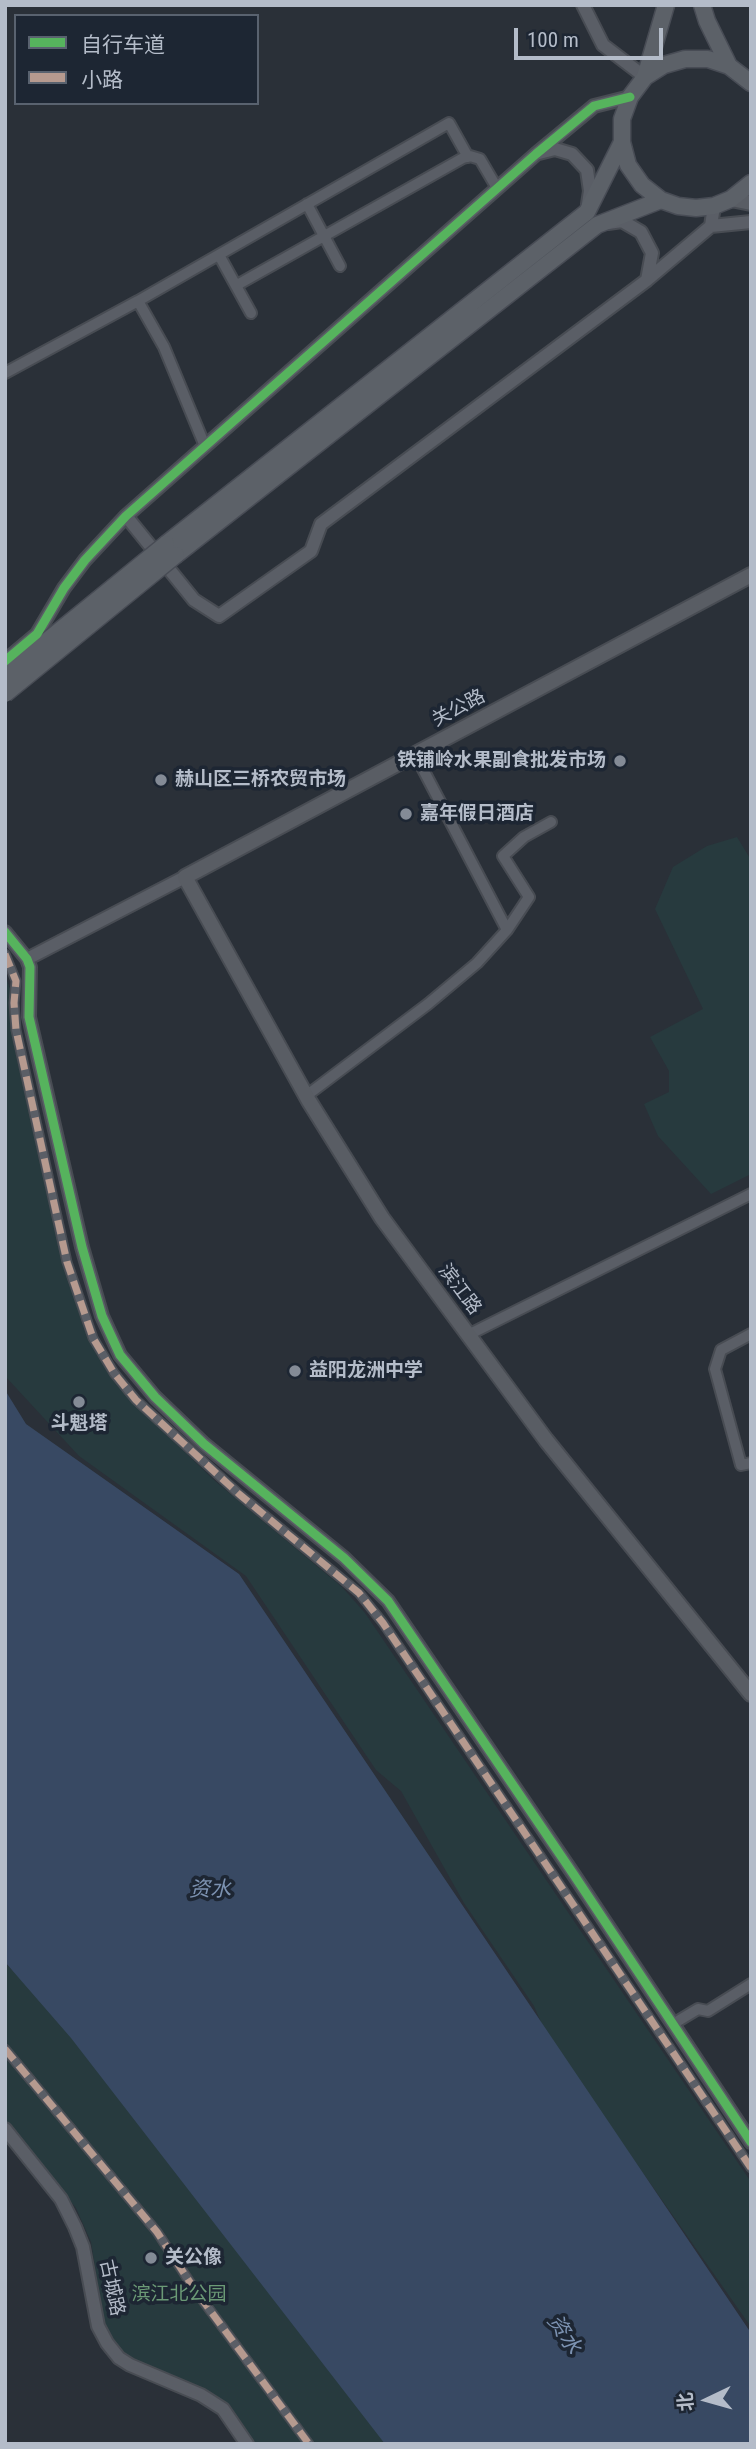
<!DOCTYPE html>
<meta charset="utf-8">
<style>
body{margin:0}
#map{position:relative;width:756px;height:2449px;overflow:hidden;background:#2a3038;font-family:"Roboto Condensed","Noto Sans SC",sans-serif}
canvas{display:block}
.frame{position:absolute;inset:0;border:7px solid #b4bcc9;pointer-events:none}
.legend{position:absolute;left:14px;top:14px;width:245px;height:91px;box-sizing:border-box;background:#1d2633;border:2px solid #59626f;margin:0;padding:9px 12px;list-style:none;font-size:21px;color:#b4bcc9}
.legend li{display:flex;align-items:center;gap:14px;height:35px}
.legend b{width:35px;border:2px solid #59626f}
.north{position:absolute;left:672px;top:2365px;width:70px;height:70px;-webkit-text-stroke:5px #1d2633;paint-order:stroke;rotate:265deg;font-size:19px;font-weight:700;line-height:28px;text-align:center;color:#b4bcc9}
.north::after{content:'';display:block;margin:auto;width:24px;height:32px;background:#b4bcc9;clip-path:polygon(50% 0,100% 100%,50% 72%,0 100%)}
.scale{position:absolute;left:514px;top:28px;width:149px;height:32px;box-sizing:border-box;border:4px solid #b4bcc9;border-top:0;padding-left:9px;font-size:21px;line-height:24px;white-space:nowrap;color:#b4bcc9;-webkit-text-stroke:5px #1d2633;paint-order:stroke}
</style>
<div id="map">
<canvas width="756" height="2449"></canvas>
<div class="frame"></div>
<ul class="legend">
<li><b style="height:9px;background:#56b35d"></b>自行车道</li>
<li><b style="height:9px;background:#b69a8f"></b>小路</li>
</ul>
<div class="north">北</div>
<div class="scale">100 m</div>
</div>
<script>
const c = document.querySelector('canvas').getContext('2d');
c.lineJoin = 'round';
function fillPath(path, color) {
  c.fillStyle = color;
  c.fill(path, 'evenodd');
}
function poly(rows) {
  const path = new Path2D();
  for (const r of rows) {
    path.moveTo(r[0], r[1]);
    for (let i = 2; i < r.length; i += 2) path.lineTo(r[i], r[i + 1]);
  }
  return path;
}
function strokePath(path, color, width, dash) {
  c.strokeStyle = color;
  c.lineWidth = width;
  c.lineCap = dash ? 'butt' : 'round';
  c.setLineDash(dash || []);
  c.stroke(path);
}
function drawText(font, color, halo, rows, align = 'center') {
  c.font = font + ' "Roboto Condensed","Noto Sans SC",sans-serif';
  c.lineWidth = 7;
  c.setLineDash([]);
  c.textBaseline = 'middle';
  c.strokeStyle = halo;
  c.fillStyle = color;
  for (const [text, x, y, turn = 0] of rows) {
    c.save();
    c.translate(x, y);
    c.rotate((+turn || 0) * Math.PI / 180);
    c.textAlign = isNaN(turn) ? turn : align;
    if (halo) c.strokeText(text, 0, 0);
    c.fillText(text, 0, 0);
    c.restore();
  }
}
fillPath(poly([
 [737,837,751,860,751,1174,711,1194,658,1136,644,1104,669,1092,669,1071,650,1037,703,1009,655,909,673,867,707,846],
 [5,975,10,989,15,1050,60,1247,84,1329,104,1364,135,1404,215,1481,342,1587,365,1613,751,2182,751,2327,547,2036,534,2006,464,1903,401,1791,376,1770,246,1576,79,1456,5,1376],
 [5,1963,88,2046,386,2444,254,2444,231,2412,122,2354,105,2329,91,2242,76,2208,5,2121]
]), '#273a3e');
fillPath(poly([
 [5,1390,26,1424,239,1574,751,2333,751,2444,385,2444,71,2038,5,1962]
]), '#384963');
const pedestrian = poly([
 [5,954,16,981,14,1003,16,1030,67,1262,93,1338,114,1373,136,1400,239,1494,359,1593,383,1623,751,2168],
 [5,2049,157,2232,195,2290,309,2444]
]);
const minor = poly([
 [307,204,340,266],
 [219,255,251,313],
 [237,285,463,158,470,156,480,159,497,188],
 [138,301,164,347,205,446],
 [5,373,138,301,449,123,468,157],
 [415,754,507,930],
 [306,1096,428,1004,477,963,507,930,529,897,503,856,524,837,551,822],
 [751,1334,721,1350,715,1369,741,1465,751,1463],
 [468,1335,751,1194],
 [673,2024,698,2009,708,2011,751,1984]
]);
const tertiary = poly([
 [583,5,603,45,645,77],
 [539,153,555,149,572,154,587,170,590,191,588,204],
 [608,223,622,221,641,232,652,253,647,280],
 [711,226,751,222],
 [126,516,194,600,219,616,311,551,321,524,647,280,711,226,714,206],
 [5,661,37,634,64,588,85,560,126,516,536,154,594,106,630,97],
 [5,932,27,959,30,967,29,1017,82,1247,102,1316,120,1355,155,1397,204,1444,344,1558,388,1601,574,1875,751,2142],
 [27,959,185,877],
 [5,2129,61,2199,75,2227,83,2247,98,2326,107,2343,119,2358,130,2365,201,2395,223,2409,247,2444]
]);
const secondary = poly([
 [731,199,751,203],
 [751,575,185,877,309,1101,382,1218,546,1440,751,1694]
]);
const primary = poly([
 [702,5,707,21,729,66],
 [645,77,666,5],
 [751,83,729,66,708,59,685,59,664,65,645,77,630,97,622,119,622,142,628,165,642,185,661,200,678,206,696,208,714,206,731,199,751,183],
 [166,544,587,212,622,142],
 [176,555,597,225,661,200]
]);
strokePath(pedestrian, '#484c53', 11);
strokePath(minor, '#484c53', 14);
strokePath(tertiary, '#484c53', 16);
strokePath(secondary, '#484c53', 18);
strokePath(primary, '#484c55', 19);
strokePath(pedestrian, '#5a5e66', 8);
strokePath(minor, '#5a5e66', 10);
strokePath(tertiary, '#5a5e66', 12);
strokePath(secondary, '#595d64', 14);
strokePath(primary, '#5c6168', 16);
const primaryBridge = poly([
 [5,675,166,544],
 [5,694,176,555]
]);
strokePath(primaryBridge, '#484c55', 19, []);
strokePath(primaryBridge, '#5c6168', 16);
strokePath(poly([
 [5,954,16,981,14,1003,16,1030,67,1262,93,1338,114,1373,136,1400,239,1494,359,1593,383,1623,751,2168],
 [5,2049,157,2232,195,2290,309,2444]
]), '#b69a8f', 7, [14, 7]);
strokePath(poly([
 [5,661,37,634,64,588,85,560,126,516,536,154,594,106,630,97],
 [5,932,27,959,30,967,29,1017,82,1247,102,1316,120,1355,155,1397,204,1444,344,1558,388,1601,574,1875,751,2142]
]), '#56b35d', 9);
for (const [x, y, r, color] of [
 [620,761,7,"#848b96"],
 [161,780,7,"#848b96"],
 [406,814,7,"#848b96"],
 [295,1371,7,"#848b96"],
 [79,1402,7,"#848b96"],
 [151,2258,7,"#848b96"]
]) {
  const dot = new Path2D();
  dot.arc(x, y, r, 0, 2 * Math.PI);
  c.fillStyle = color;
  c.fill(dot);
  strokePath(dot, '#1d2633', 2.5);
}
drawText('19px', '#b4bcc9', '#1d2633', [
 ["关公路",459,709,-28],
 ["滨江路",459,1290,53],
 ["古城路",111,2288,78]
]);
drawText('bold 19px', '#b4bcc9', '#1d2633', [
 ["铁铺岭水果副食批发市场",606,761,"right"],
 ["赫山区三桥农贸市场",175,780],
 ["嘉年假日酒店",420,814],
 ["益阳龙洲中学",309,1371],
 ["斗魁塔",79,1424,"center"],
 ["关公像",165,2258]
], 'left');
drawText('19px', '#6b9a76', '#1d2633', [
 ["滨江北公园",179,2295]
]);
drawText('italic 21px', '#7c92b1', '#1d2633', [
 ["资水",210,1891],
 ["资水",563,2335,56]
]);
</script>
